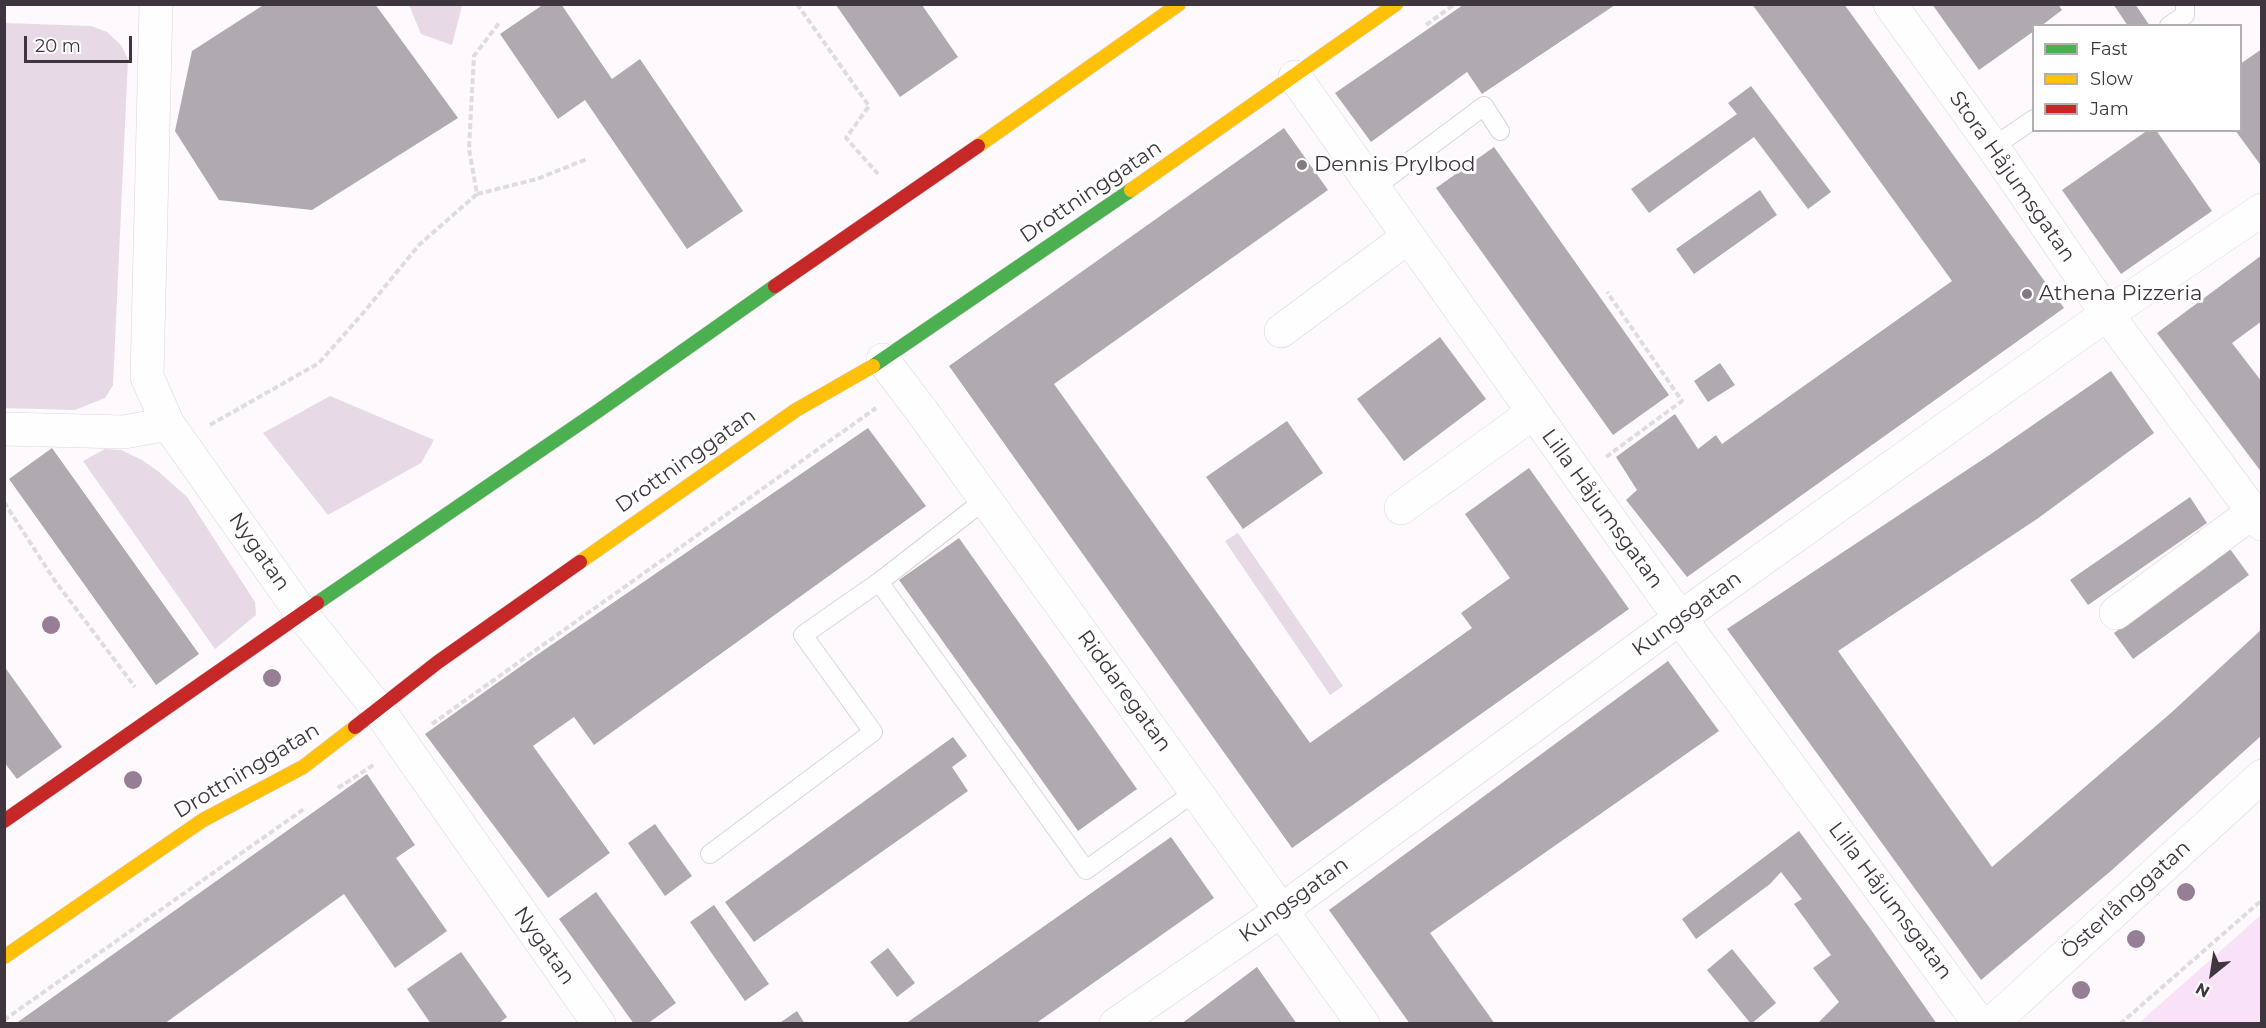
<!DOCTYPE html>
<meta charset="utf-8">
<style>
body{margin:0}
#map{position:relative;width:2266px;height:1028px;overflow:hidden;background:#fdf9fc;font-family:Montserrat,sans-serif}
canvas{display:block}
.frame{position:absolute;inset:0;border:6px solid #3f353e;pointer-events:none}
.legend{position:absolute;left:2032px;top:24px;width:210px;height:108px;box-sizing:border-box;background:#fff;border:2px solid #b2aeb2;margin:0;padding:8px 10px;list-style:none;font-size:18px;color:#3f353e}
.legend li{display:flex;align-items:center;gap:12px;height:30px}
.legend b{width:30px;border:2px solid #b2aeb2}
.north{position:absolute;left:2182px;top:944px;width:60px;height:60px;-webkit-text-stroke:4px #fff;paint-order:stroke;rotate:210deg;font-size:16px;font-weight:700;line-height:24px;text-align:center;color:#3f353e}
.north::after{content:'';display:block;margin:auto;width:21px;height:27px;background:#3f353e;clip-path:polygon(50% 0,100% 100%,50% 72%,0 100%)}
.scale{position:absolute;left:24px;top:36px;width:108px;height:27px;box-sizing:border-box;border:3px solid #3f353e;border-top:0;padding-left:8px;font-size:18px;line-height:21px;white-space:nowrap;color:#3f353e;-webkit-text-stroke:4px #fff;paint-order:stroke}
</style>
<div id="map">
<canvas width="2266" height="1028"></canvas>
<div class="frame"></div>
<ul class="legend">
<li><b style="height:8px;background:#4caf50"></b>Fast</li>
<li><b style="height:8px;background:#ffc107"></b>Slow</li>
<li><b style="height:8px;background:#c62828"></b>Jam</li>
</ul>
<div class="north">N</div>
<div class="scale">20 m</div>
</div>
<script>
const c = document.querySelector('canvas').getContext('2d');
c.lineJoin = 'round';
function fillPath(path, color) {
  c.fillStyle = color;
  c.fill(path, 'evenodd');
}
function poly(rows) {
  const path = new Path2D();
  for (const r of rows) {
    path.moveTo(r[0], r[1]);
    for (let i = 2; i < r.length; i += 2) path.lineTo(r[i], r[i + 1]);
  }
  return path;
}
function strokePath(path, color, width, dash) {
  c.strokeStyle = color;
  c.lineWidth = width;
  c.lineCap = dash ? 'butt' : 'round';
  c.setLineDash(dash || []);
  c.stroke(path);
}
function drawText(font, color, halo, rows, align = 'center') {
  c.font = font + ' Montserrat,sans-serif';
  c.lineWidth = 6;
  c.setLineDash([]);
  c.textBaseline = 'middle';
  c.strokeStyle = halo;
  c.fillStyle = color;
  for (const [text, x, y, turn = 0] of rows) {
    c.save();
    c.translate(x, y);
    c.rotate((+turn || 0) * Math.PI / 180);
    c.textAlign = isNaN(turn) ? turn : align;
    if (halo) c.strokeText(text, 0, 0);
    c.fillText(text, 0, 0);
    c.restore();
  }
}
fillPath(poly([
 [409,5,462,5,452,45,421,34],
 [5,23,91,26,107,32,121,45,128,59,113,385,105,398,75,410,5,408],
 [330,396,434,440,421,463,328,515,263,433],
 [105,449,121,450,142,460,159,472,187,497,255,602,256,615,215,649,83,461],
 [1238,533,1343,686,1330,695,1225,541]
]), '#e7d9e6');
fillPath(poly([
 [2261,915,2261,1023,2139,1023]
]), '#f9e1f7');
fillPath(poly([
 [265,4,375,4,458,118,312,210,219,200,175,131,192,51],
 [544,4,561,4,612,79,640,59,743,211,687,249,585,100,558,119,500,34],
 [1752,4,1844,4,2064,308,1687,577,1626,500,1637,490,1616,457,1675,414,1698,449,1716,435,1722,444,1952,281],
 [1932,4,2058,4,2062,10,2041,26,2034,26,2034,31,1979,70],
 [2113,4,2135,4,2150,26,2128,26],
 [836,5,922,5,958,57,900,97],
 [1463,5,1615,5,1482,94,1467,72,1371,142,1335,93],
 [2262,49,2262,167,2235,130,2240,130,2240,64],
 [1751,86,1831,192,1808,209,1754,137,1649,213,1631,189,1737,114,1728,103],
 [1284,128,1328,190,1054,384,1310,743,1472,628,1461,613,1510,578,1465,514,1529,468,1629,609,1292,848,949,366],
 [2148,130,2156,130,2212,211,2121,274,2062,190],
 [1494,147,1669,395,1613,435,1436,188],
 [1760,190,1777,215,1694,274,1676,249],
 [2262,255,2262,321,2232,343,2262,382,2262,473,2157,333],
 [1440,337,1486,399,1404,461,1357,399],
 [1720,363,1735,385,1708,402,1694,381],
 [2111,371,2154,433,2037,519,1838,651,1992,867,2172,712,2262,629,2262,735,2112,870,1981,980,1727,629,1991,454],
 [1287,421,1323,473,1243,529,1206,477],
 [868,428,926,506,594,745,574,717,533,746,610,853,548,898,425,734,531,659],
 [52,448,199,654,156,685,9,479],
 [2190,497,2207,523,2088,605,2070,580],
 [959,538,1137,789,1078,831,899,580],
 [2230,549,2249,575,2133,659,2114,633],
 [1668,661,1719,731,1430,933,1495,1024,1410,1024,1329,910],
 [4,666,62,747,17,779,4,762],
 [953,737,967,756,952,767,968,791,754,942,725,902],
 [367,774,415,845,396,858,447,931,395,968,344,894,164,1024,15,1024],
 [655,824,692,876,665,896,628,843],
 [1799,831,1869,927,1937,1024,1817,1024,1839,1002,1813,968,1831,955,1794,904,1802,899,1781,872,1770,884,1696,939,1682,919],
 [1171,837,1214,898,1035,1024,905,1024],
 [596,892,676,1003,647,1024,634,1024,559,919],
 [714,905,769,984,745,1001,690,922],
 [888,948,915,983,897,997,870,962],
 [1732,949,1776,1003,1751,1024,1707,970],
 [461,952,507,1017,498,1024,431,1024,407,989],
 [1257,967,1297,1024,1181,1024],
 [797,1011,805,1024,783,1024,781,1022]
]), '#b1a9b0');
const lane = poly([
 [2169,26,2185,15,2185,4],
 [1993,147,2034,119],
 [1374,188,1484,106,1500,131],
 [986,499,879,582,1086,870,1196,791],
 [710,854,873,732,803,635,879,582]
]);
const street = poly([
 [156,4,147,377,168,424,302,614,378,709,599,1024],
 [1890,4,1993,147,2107,314,2262,524],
 [1295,77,1680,618,1980,1024],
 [1281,331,1408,237],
 [883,360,921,410,1363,1024],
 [4,429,124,432,168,424],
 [1401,508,1533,413],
 [2116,613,2253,512],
 [1116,1024,1282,910,1680,618,2107,314,2262,210],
 [1991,1024,2262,776]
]);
const fast = poly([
 [873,366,1131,190],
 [317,603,598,411,775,286]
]);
const slow = poly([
 [978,146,1179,4],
 [1131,190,1396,4],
 [580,562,796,410,873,366],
 [4,957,203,820,303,767,355,727]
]);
const jam = poly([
 [775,286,978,146],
 [355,727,438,662,580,562],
 [4,821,317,603]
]);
strokePath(lane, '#dbd4db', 20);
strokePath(street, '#dbd4db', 34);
strokePath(fast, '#dbd4db', 15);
strokePath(slow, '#dbd4db', 15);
strokePath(jam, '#dbd4db', 15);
strokePath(poly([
 [797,4,869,106,846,138,878,174],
 [1426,25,1455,4],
 [477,194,537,179,587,159],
 [210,425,319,363,364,312,419,245,477,194,469,149,474,56,499,23],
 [1606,457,1682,401,1607,292],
 [4,502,55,581,135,687],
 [432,724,876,408],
 [338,788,375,764],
 [4,1020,304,809],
 [2120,1024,2262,900]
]), '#deddde', 4, [6, 3]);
strokePath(lane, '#fffeff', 18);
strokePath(street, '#fffeff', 33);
strokePath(fast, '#4caf50', 14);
strokePath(slow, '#ffc107', 14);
strokePath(jam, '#c62828', 14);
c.fillStyle = '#967e95';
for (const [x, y] of [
 [51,625],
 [272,678],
 [133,780],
 [2186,892],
 [2136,939],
 [2081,990]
]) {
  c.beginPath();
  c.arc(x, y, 9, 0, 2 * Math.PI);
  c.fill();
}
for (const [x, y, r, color] of [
 [1302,165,6,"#827a80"],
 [2027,294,6,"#827a80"]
]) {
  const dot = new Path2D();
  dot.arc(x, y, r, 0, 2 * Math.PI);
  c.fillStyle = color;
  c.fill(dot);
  strokePath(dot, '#fff', 2);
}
drawText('21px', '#3f353e', '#fff', [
 ["Dennis Prylbod",1314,165],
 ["Athena Pizzeria",2039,294]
], 'left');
drawText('21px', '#3f353e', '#fff', [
 ["Stora Håjumsgatan",2012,177,55],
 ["Drottninggatan",1091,192,-34],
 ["Drottninggatan",686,461,-35],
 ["Lilla Håjumsgatan",1602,509,54],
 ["Nygatan",259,552,55],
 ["Kungsgatan",1687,614,-36],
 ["Riddaregatan",1124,691,54],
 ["Drottninggatan",247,771,-31],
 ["Kungsgatan",1294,900,-36],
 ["Österlånggatan",2126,900,-42],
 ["Lilla Håjumsgatan",1890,901,53],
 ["Nygatan",544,946,55]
]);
</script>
